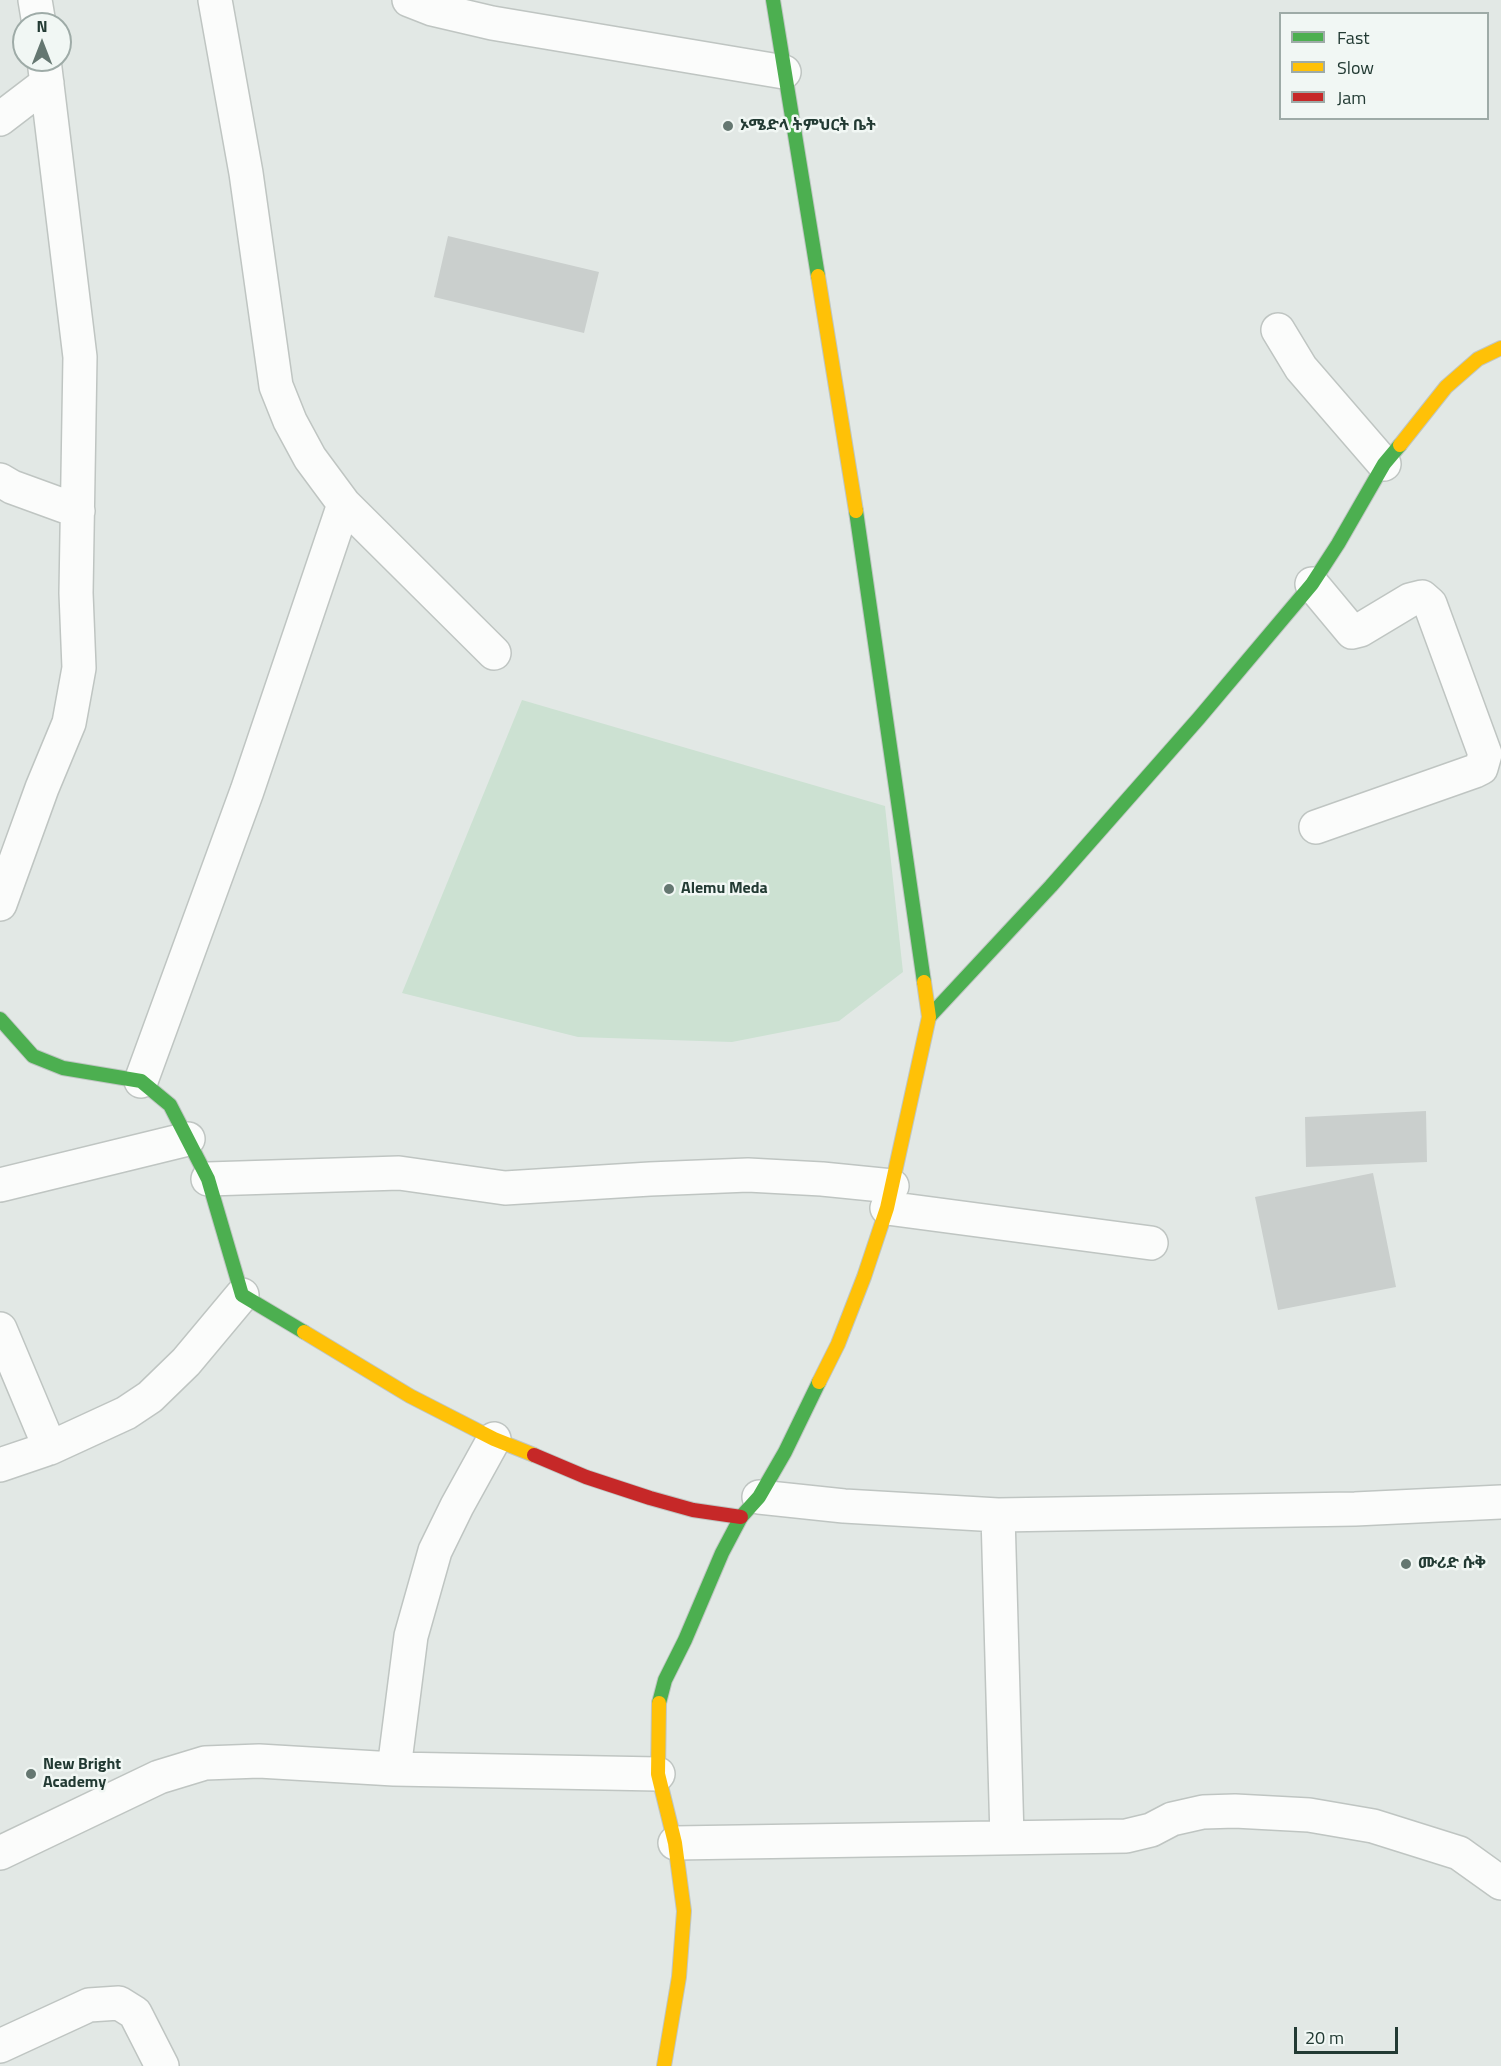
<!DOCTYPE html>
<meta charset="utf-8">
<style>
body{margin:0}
#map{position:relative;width:1501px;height:2066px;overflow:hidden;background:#e2e8e5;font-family:"Titillium Web",sans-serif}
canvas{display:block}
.legend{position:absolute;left:1279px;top:12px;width:210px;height:108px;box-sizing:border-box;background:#f1f7f4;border:2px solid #9eaba7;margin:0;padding:8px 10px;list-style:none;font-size:18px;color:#223a33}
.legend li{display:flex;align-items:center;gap:12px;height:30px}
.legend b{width:30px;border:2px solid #9eaba7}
.north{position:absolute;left:12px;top:12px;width:60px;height:60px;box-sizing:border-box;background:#f1f7f4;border:2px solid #9eaba7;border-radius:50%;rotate:0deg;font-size:16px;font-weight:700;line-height:24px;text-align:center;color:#223a33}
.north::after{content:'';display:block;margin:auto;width:21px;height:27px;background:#657771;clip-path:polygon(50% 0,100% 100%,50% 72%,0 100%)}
.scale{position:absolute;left:1294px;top:2027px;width:104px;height:27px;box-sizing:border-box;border:3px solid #223a33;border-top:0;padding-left:8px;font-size:18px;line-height:21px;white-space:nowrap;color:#223a33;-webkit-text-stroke:4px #f1f7f4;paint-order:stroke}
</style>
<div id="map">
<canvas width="1501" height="2066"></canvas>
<ul class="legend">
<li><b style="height:8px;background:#4caf50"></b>Fast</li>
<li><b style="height:8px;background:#ffc107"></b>Slow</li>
<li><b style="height:8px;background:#c62828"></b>Jam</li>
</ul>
<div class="north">N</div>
<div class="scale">20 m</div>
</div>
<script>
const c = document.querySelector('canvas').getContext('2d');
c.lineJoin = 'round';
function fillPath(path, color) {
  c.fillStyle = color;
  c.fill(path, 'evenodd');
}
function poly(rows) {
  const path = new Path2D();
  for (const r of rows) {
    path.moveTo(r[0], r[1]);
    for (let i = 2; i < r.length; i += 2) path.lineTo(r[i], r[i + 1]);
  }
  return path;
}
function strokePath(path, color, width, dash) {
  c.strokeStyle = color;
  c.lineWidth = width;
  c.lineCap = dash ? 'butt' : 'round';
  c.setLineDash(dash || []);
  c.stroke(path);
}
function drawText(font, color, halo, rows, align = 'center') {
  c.font = font + ' "Titillium Web","Noto Sans Ethiopic",sans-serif';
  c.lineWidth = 5;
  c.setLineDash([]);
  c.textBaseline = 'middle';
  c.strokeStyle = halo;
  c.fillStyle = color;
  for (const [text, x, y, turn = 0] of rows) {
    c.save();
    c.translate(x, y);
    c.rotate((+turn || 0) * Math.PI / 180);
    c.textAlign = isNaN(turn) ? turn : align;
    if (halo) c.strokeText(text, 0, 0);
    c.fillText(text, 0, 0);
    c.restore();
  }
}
fillPath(poly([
 [522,700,885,806,903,972,839,1021,732,1042,578,1037,402,993]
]), '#cce1d2');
fillPath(poly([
 [448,236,599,272,584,333,434,297],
 [1426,1111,1427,1162,1306,1167,1305,1117],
 [1373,1173,1396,1287,1278,1310,1255,1197]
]), '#cacfcd');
const street = poly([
 [35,0,39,24],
 [215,0,246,173,276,386,290,421,310,458,344,504,494,653],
 [409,0,432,9,492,23,784,72],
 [0,119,47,83],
 [1278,330,1301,368,1384,464],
 [0,480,12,487,78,511],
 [1312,584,1352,632,1360,630,1410,600,1422,597,1430,604,1485,754,1481,768,1475,771,1316,827],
 [0,904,42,788,69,723,79,668,76,593,80,357,44,60],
 [141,1081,247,791,344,504],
 [208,1179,399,1173,505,1188,650,1179,748,1175,822,1179,892,1186],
 [0,1185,188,1139],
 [887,1208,1151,1243],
 [0,1329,50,1448],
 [0,1465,50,1448,126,1413,150,1397,186,1362,242,1295],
 [759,1497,844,1506,998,1515,1355,1509,1501,1502],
 [998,1515,1007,1838],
 [394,1769,411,1636,435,1551,457,1506,494,1439],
 [675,1843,1126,1836,1151,1830,1172,1819,1203,1812,1235,1811,1309,1815,1373,1826,1459,1853,1501,1883],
 [0,1853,159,1777,205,1763,259,1761,394,1769,658,1774],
 [0,2046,89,2005,119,2003,135,2013,162,2066]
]);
const fast = poly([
 [773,0,818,276],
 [856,511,924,982],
 [929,1017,1051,886,1199,718,1312,584,1338,544,1384,464,1400,445],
 [0,1019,33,1056,63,1068,141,1081,170,1105,208,1179,242,1295,304,1332],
 [659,1703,665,1680,685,1640,722,1553,741,1517,759,1497,785,1452,819,1382]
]);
const slow = poly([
 [818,276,856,511],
 [1400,445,1446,387,1478,359,1501,348],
 [304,1332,410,1396,494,1439,534,1455],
 [819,1382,838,1344,864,1277,887,1208,929,1017,924,982],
 [659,1703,658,1774,675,1843,684,1911,679,1977,664,2066]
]);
const jam = poly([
 [534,1455,586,1477,650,1498,693,1510,741,1517]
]);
strokePath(street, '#bfc5c2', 36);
strokePath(fast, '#bfc6c3', 16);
strokePath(slow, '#bfc6c3', 16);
strokePath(jam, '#bfc6c3', 16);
strokePath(street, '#fbfcfb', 33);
strokePath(fast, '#4caf50', 14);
strokePath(slow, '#ffc107', 14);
strokePath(jam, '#c62828', 14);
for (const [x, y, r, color] of [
 [728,126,6,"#657771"],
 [669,889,6,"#657771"],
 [1406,1564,6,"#657771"],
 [31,1774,6,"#657771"]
]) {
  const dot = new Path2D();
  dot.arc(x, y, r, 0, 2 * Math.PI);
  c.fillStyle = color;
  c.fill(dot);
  strokePath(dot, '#f1f7f4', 2);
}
drawText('bold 16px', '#223a33', '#f1f7f4', [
 ["ኦሜድላ ትምህርት ቤት",740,126],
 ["Alemu Meda",681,889],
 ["ሙሪድ ሱቅ",1418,1564],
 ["New Bright",43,1765],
 ["Academy",43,1783]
], 'left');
</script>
